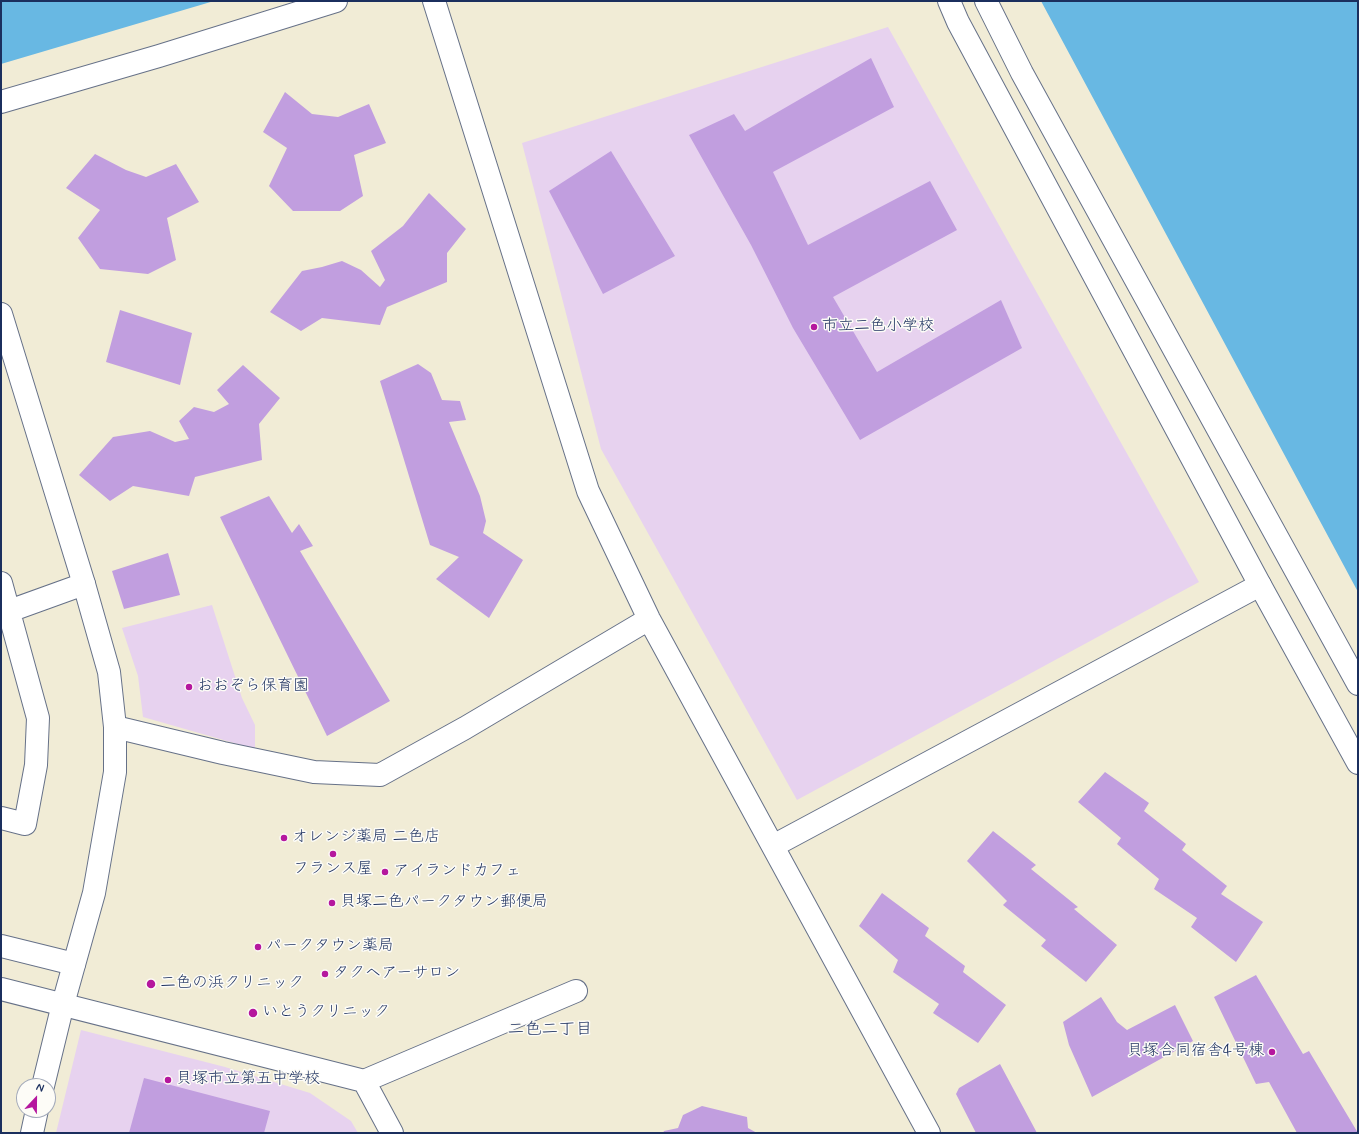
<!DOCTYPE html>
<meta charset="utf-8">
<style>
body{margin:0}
#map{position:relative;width:1359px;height:1134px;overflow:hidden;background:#f1ecd6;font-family:Mynerve,sans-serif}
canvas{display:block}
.frame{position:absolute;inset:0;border:2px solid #1b2f5e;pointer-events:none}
.north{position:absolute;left:16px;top:1078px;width:40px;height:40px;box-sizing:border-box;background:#fdfcf7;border:1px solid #a3aaba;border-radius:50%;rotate:22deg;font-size:11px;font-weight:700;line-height:16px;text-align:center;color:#1b2f5e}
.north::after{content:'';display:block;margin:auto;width:14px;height:18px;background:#b5179e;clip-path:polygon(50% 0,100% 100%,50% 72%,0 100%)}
</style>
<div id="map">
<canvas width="1359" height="1134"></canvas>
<div class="frame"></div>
<div class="north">N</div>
</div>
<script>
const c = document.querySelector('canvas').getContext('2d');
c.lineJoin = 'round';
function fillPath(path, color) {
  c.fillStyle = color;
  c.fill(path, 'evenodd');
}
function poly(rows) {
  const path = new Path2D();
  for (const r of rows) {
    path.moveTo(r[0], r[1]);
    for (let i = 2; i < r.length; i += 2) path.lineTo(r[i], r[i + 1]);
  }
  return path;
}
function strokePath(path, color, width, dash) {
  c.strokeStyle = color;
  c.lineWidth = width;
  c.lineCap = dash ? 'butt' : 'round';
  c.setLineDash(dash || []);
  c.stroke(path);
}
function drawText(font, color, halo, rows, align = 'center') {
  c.font = font + ' Mynerve,"Klee One",sans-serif';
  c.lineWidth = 3;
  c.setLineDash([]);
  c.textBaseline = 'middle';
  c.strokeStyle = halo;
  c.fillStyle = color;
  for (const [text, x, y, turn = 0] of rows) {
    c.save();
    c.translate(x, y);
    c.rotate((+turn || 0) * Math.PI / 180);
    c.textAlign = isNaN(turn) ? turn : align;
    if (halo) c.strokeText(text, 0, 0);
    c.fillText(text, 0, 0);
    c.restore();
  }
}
fillPath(poly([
 [888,27,1199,582,797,800,601,449,522,143],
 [212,605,242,698,255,725,255,749,143,717,138,676,122,628],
 [81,1030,225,1067,310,1093,351,1121,358,1133,56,1133]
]), '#e7d2ef');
fillPath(poly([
 [1,1,214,1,1,64],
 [1041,1,1358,1,1358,592]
]), '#68b8e3');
fillPath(poly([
 [871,58,894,107,773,172,808,245,930,181,957,230,833,297,877,372,1001,300,1022,348,860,440,793,328,751,245,689,135,734,114,745,131],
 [285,92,312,114,338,117,369,104,386,143,354,155,363,196,340,211,293,211,269,186,287,148,263,132],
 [611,151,675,256,603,294,549,191],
 [95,154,126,170,146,177,176,164,199,202,167,218,176,260,148,274,100,269,78,238,100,210,66,188],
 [429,193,466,229,447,253,447,282,387,307,380,325,322,318,301,331,270,312,302,271,322,267,342,261,361,270,380,287,385,280,371,251,403,226],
 [120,310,192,333,180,385,106,362],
 [418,364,431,373,442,400,460,401,466,420,449,422,480,496,486,521,483,533,523,560,489,618,436,579,459,557,430,545,380,381],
 [243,365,280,398,259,424,262,460,195,477,189,496,133,486,110,501,79,475,113,437,150,431,175,442,189,439,179,421,194,407,214,412,229,404,217,390],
 [269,496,292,533,299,524,313,546,300,551,390,701,327,736,220,517],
 [168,553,180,595,124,609,112,571],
 [1105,772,1149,803,1144,811,1186,844,1182,850,1227,886,1221,894,1263,922,1236,962,1191,927,1197,918,1154,889,1159,879,1117,844,1121,838,1078,802],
 [993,831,1036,865,1031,869,1078,907,1074,909,1117,945,1086,982,1041,946,1046,940,1003,905,1007,901,967,861],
 [882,893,929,928,925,936,965,966,963,972,1006,1005,978,1043,933,1013,939,1004,893,972,898,960,859,926],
 [1256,975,1303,1054,1309,1051,1358,1133,1297,1133,1269,1082,1256,1084,1214,997],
 [1101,997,1117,1022,1127,1030,1175,1005,1193,1041,1092,1097,1069,1045,1063,1022],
 [1000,1064,1037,1133,976,1133,956,1094,959,1088],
 [144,1078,270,1111,264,1133,129,1133],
 [702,1106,747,1117,748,1128,757,1133,663,1133,664,1131,678,1128,683,1115]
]), '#c19edf');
const street = poly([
 [434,1,588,491,649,619,929,1133],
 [1,102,159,56,336,1],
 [1,583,38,718,36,765,25,824,1,818],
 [1,614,84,584],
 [115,727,223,753,314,772,380,775,465,728,649,619],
 [773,846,1260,585],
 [1,946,74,964],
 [1,989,364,1081,576,991],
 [364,1081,392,1133]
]);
const secondary = poly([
 [949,1,958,22,1260,585,1358,763],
 [986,1,1022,73,1358,684],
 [1,314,84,584,109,672,115,727,115,772,94,893,63,1004,43,1086],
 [32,1133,37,1110]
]);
strokePath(street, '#667188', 24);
strokePath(secondary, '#667188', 24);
strokePath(street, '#fff', 22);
strokePath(secondary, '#fff', 22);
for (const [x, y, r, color] of [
 [814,327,4,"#b5179e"],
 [189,687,4,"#b5179e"],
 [284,838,4,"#b5179e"],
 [333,854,4,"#b5179e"],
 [385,872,4,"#b5179e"],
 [332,903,4,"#b5179e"],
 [258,947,4,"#b5179e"],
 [325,974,4,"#b5179e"],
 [151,984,5,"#b5179e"],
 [253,1013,5,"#b5179e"],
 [1272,1052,4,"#b5179e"],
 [168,1080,4,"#b5179e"]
]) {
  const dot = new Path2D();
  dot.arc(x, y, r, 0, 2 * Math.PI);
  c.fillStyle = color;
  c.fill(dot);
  strokePath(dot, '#fdfcf7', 1.5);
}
drawText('16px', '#1b2f5e', '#fdfcf7', [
 ["市立二色小学校",822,327],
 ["おおぞら保育園",197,687],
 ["オレンジ薬局 二色店",292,838],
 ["フランス屋",333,870,"center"],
 ["アイランドカフェ",393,872],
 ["貝塚二色パークタウン郵便局",340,903],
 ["パークタウン薬局",266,947],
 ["タクヘアーサロン",333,974],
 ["二色の浜クリニック",160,984],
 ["いとうクリニック",262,1013],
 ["貝塚合同宿舎4号棟",1264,1052,"right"],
 ["貝塚市立第五中学校",176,1080]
], 'left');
drawText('17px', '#1b2f5e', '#fdfcf7', [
 ["二色二丁目",550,1030]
]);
</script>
